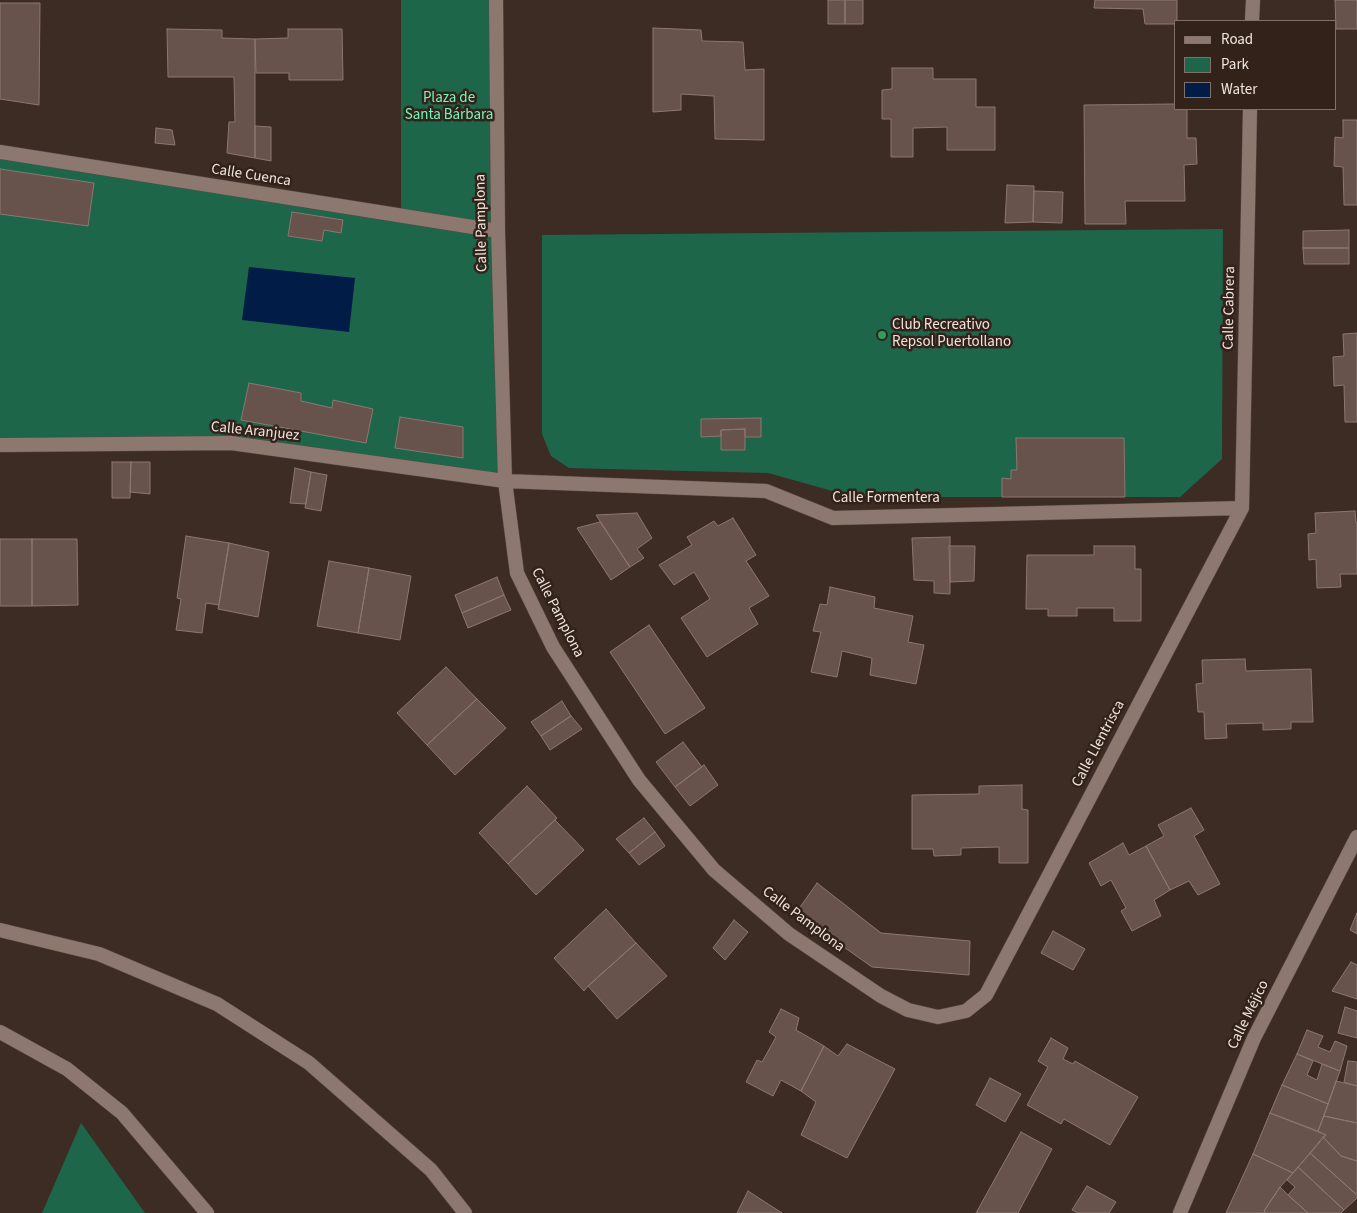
<!DOCTYPE html>
<meta charset="utf-8">
<style>
body{margin:0}
#map{position:relative;width:1357px;height:1213px;overflow:hidden;background:#3d2c24;font-family:"Source Sans 3",sans-serif}
canvas{display:block}
.legend{position:absolute;left:1174px;top:20px;width:162px;height:90px;box-sizing:border-box;background:#33221a;border:1px solid #7f7069;margin:0;padding:6px 9px;list-style:none;font-size:15px;color:#f0e4df}
.legend li{display:flex;align-items:center;gap:10px;height:25px}
.legend b{width:25px;border:1px solid #7f7069}
</style>
<div id="map">
<canvas width="1357" height="1213"></canvas>
<ul class="legend">
<li><b style="height:6px;background:#8c786e"></b>Road</li>
<li><b style="height:14px;background:#1d6649"></b>Park</li>
<li><b style="height:14px;background:#001c47"></b>Water</li>
</ul>
</div>
<script>
const c = document.querySelector('canvas').getContext('2d');
c.lineJoin = 'round';
function fillPath(path, color) {
  c.fillStyle = color;
  c.fill(path, 'evenodd');
}
function poly(rows) {
  const path = new Path2D();
  for (const r of rows) {
    path.moveTo(r[0], r[1]);
    for (let i = 2; i < r.length; i += 2) path.lineTo(r[i], r[i + 1]);
  }
  return path;
}
function strokePath(path, color, width, dash) {
  c.strokeStyle = color;
  c.lineWidth = width;
  c.lineCap = dash ? 'butt' : 'round';
  c.setLineDash(dash || []);
  c.stroke(path);
}
function drawText(font, color, halo, rows, align = 'center') {
  c.font = font + ' "Source Sans 3",sans-serif';
  c.lineWidth = 5;
  c.setLineDash([]);
  c.textBaseline = 'middle';
  c.strokeStyle = halo;
  c.fillStyle = color;
  for (const [text, x, y, turn = 0] of rows) {
    c.save();
    c.translate(x, y);
    c.rotate((+turn || 0) * Math.PI / 180);
    c.textAlign = isNaN(turn) ? turn : align;
    if (halo) c.strokeText(text, 0, 0);
    c.fillText(text, 0, 0);
    c.restore();
  }
}
fillPath(poly([
 [401,0,496,0,505,481,231,443,0,445,0,152,401,216],
 [1223,229,1222,459,1180,497,854,497,768,473,569,468,551,456,542,434,542,235],
 [81,1123,145,1213,42,1213]
]), '#1d6649');
fillPath(poly([
 [249,267,355,278,349,332,242,320]
]), '#001c47');
const building = poly([
 [828,0,845,0,845,24,828,24,828,0],
 [845,0,863,0,863,24,845,24,845,0],
 [1095,0,1177,0,1177,21,1176,24,1145,24,1143,9,1094,8,1095,0],
 [1335,0,1357,0,1357,29,1336,29,1335,0],
 [0,3,40,3,39,105,0,99,0,3],
 [653,28,701,30,702,41,743,42,745,70,764,69,764,140,715,139,714,96,681,94,681,110,653,112,653,28],
 [167,29,222,30,222,38,255,39,255,158,227,153,229,122,235,122,234,77,168,77,167,29],
 [288,29,342,29,343,80,289,80,289,73,256,73,255,39,288,38,288,29],
 [892,68,933,68,933,79,976,79,976,107,995,107,995,150,947,150,947,127,913,128,913,157,891,157,891,119,882,119,882,90,892,89,892,68],
 [1176,104,1176,109,1187,109,1187,138,1196,138,1197,164,1184,165,1185,201,1125,201,1126,224,1085,224,1084,105,1176,104],
 [1343,120,1357,120,1357,205,1344,205,1343,167,1334,166,1335,137,1343,138,1343,120],
 [255,126,271,127,271,161,255,158,255,126],
 [156,128,172,130,175,145,155,143,156,128],
 [0,169,94,183,88,226,0,214,0,169],
 [1007,185,1034,186,1033,222,1005,223,1007,185],
 [1034,191,1063,192,1062,223,1033,222,1034,191],
 [292,212,343,220,341,233,324,230,322,241,288,236,292,212],
 [1349,230,1349,248,1303,248,1303,231,1349,230],
 [1303,248,1349,248,1349,264,1304,264,1303,248],
 [1357,333,1357,422,1345,422,1344,385,1334,386,1333,357,1344,356,1343,334,1357,333],
 [249,383,301,393,301,401,332,408,333,400,373,409,366,443,241,420,249,383],
 [400,417,463,427,463,458,395,448,400,417],
 [761,418,761,437,745,437,745,429,721,430,721,436,701,437,701,419,761,418],
 [745,429,745,450,721,450,721,430,745,429],
 [1016,438,1124,438,1125,497,1002,497,1002,478,1011,479,1011,470,1017,470,1016,438],
 [112,462,131,462,130,498,112,498,112,462],
 [131,462,150,462,150,494,130,492,131,462],
 [295,468,311,472,306,504,290,503,295,468],
 [311,472,327,475,321,511,305,508,311,472],
 [1355,511,1356,522,1357,522,1357,574,1340,574,1341,587,1317,588,1316,559,1309,560,1308,534,1316,533,1315,513,1355,511],
 [637,513,652,538,637,549,644,558,630,567,596,515,637,513],
 [733,518,756,555,746,561,769,596,749,608,758,624,707,657,681,618,710,599,694,572,674,585,659,565,692,545,687,537,714,521,718,526,733,518],
 [600,522,630,567,611,580,577,528,600,522],
 [186,536,229,543,219,605,206,603,202,633,176,630,181,599,177,598,186,536],
 [950,537,950,594,934,593,934,581,914,580,912,538,950,537],
 [0,539,32,539,32,606,0,606,0,539],
 [32,539,77,539,78,605,32,606,32,539],
 [229,543,269,552,258,617,218,609,229,543],
 [949,546,975,546,974,581,950,582,949,546],
 [1094,546,1135,546,1135,569,1141,569,1141,621,1114,621,1114,608,1077,608,1077,616,1048,616,1048,609,1026,609,1027,555,1094,555,1094,546],
 [329,561,369,568,358,633,317,626,329,561],
 [369,568,411,576,400,640,358,633,369,568],
 [497,577,504,595,462,613,455,595,497,577],
 [830,587,875,597,874,608,913,616,908,642,924,645,916,684,870,675,872,658,842,651,837,677,811,672,821,632,813,631,820,604,827,605,830,587],
 [504,595,511,610,468,628,462,613,504,595],
 [649,625,705,708,665,734,610,652,649,625],
 [1245,659,1246,671,1311,669,1313,722,1291,722,1291,729,1263,730,1263,723,1226,724,1227,738,1205,739,1204,712,1198,712,1196,684,1203,683,1202,660,1245,659],
 [446,667,477,699,427,745,397,713,446,667],
 [477,699,506,728,455,775,427,745,477,699],
 [562,701,571,716,541,736,531,722,562,701],
 [571,716,582,729,550,750,541,736,571,716],
 [683,742,702,767,675,787,656,762,683,742],
 [704,765,718,785,690,806,675,787,704,765],
 [1022,785,1022,809,1028,810,1028,863,999,863,999,847,961,848,961,855,934,856,933,849,912,849,912,795,979,794,979,786,1022,785],
 [527,786,557,818,508,864,479,833,527,786],
 [1191,808,1204,830,1194,836,1220,884,1198,895,1189,881,1170,890,1146,846,1164,836,1158,825,1191,808],
 [644,818,655,832,629,853,616,839,644,818],
 [555,820,584,850,536,895,508,864,555,820],
 [655,832,665,846,639,865,629,853,655,832],
 [1123,843,1129,855,1146,846,1170,890,1154,900,1161,916,1132,931,1121,911,1126,908,1111,880,1101,886,1089,863,1123,843],
 [817,883,881,933,970,941,969,975,872,967,796,913,817,883],
 [606,909,636,943,588,986,584,991,554,958,606,909],
 [1357,913,1357,934,1350,930,1357,913],
 [734,920,748,932,725,960,713,948,734,920],
 [1053,931,1085,949,1073,970,1041,953,1053,931],
 [636,943,667,976,617,1019,588,986,636,943],
 [1351,962,1357,965,1357,999,1332,991,1351,962],
 [1345,1007,1357,1011,1357,1038,1338,1033,1345,1007],
 [781,1009,799,1018,796,1030,824,1046,801,1091,781,1080,773,1096,746,1082,757,1060,762,1062,776,1037,769,1032,781,1009],
 [1307,1030,1323,1036,1318,1047,1330,1052,1335,1041,1347,1046,1340,1071,1297,1054,1307,1030],
 [1051,1038,1068,1048,1063,1059,1073,1064,1075,1061,1138,1097,1110,1145,1064,1119,1061,1124,1027,1105,1048,1067,1038,1061,1051,1038],
 [847,1044,895,1069,847,1158,801,1135,816,1102,801,1091,824,1046,838,1056,847,1044],
 [1297,1054,1313,1061,1307,1075,1317,1080,1322,1064,1340,1071,1328,1104,1282,1085,1297,1054],
 [1348,1061,1357,1062,1357,1086,1344,1082,1348,1061],
 [990,1078,1021,1094,1005,1122,976,1105,990,1078],
 [1336,1081,1357,1086,1357,1123,1324,1116,1336,1081],
 [1282,1085,1328,1104,1318,1131,1270,1113,1282,1085],
 [1270,1113,1326,1135,1293,1173,1253,1154,1270,1113],
 [1324,1116,1357,1123,1357,1161,1341,1156,1323,1137,1326,1135,1318,1131,1324,1116],
 [1021,1132,1052,1149,1018,1213,976,1213,1021,1132],
 [1323,1137,1341,1156,1357,1161,1357,1195,1310,1153,1323,1137],
 [1310,1153,1357,1195,1357,1198,1344,1210,1298,1167,1310,1153],
 [1253,1154,1293,1173,1280,1187,1264,1211,1266,1213,1226,1213,1253,1154],
 [1298,1167,1344,1210,1341,1213,1308,1213,1288,1195,1295,1187,1287,1180,1298,1167],
 [1087,1186,1116,1202,1109,1213,1078,1213,1072,1210,1087,1186],
 [1280,1187,1288,1195,1308,1213,1266,1213,1264,1211,1280,1187],
 [748,1191,782,1213,737,1213,748,1191]
]);
fillPath(building, '#67534c');
strokePath(building, '#8d7770', 1);
const minor = poly([
 [496,0,498,231,505,481,517,573,553,647,639,780,714,870,789,934,881,996,908,1010,938,1017,966,1011,986,995,1242,508,1250,109],
 [1252,21,1253,0],
 [0,152,498,231],
 [0,445,231,443,505,481,766,491,833,518,1242,508],
 [1180,1213,1254,1038,1357,837]
]);
const tertiary = poly([
 [0,930,99,954,217,1004,309,1063,431,1170,465,1213],
 [0,1032,67,1069,122,1113,207,1213]
]);
strokePath(minor, '#584a43', 15);
strokePath(tertiary, '#584a43', 15);
strokePath(minor, '#8c786e', 14);
strokePath(tertiary, '#8c786e', 14);
for (const [x, y, r, color] of [
 [882,335,5,"#2e9e5b"]
]) {
  const dot = new Path2D();
  dot.arc(x, y, r, 0, 2 * Math.PI);
  c.fillStyle = color;
  c.fill(dot);
  strokePath(dot, '#33221a', 2);
}
drawText('15px', '#75f8bf', '#33221a', [
 ["Plaza de",449,99],
 ["Santa Bárbara",449,116]
]);
drawText('15px', '#f0e4df', '#33221a', [
 ["Calle Cuenca",251,176,9],
 ["Calle Pamplona",482,223,-91],
 ["Calle Cabrera",1230,308,-89],
 ["Calle Aranjuez",255,432,6],
 ["Calle Formentera",886,499],
 ["Calle Pamplona",557,613,63],
 ["Calle Llentrisca",1099,744,-62],
 ["Calle Pamplona",803,920,37],
 ["Calle Méjico",1249,1015,-64]
]);
drawText('15px', '#f0e4df', '#33221a', [
 ["Club Recreativo",892,326],
 ["Repsol Puertollano",892,343]
], 'left');
</script>
